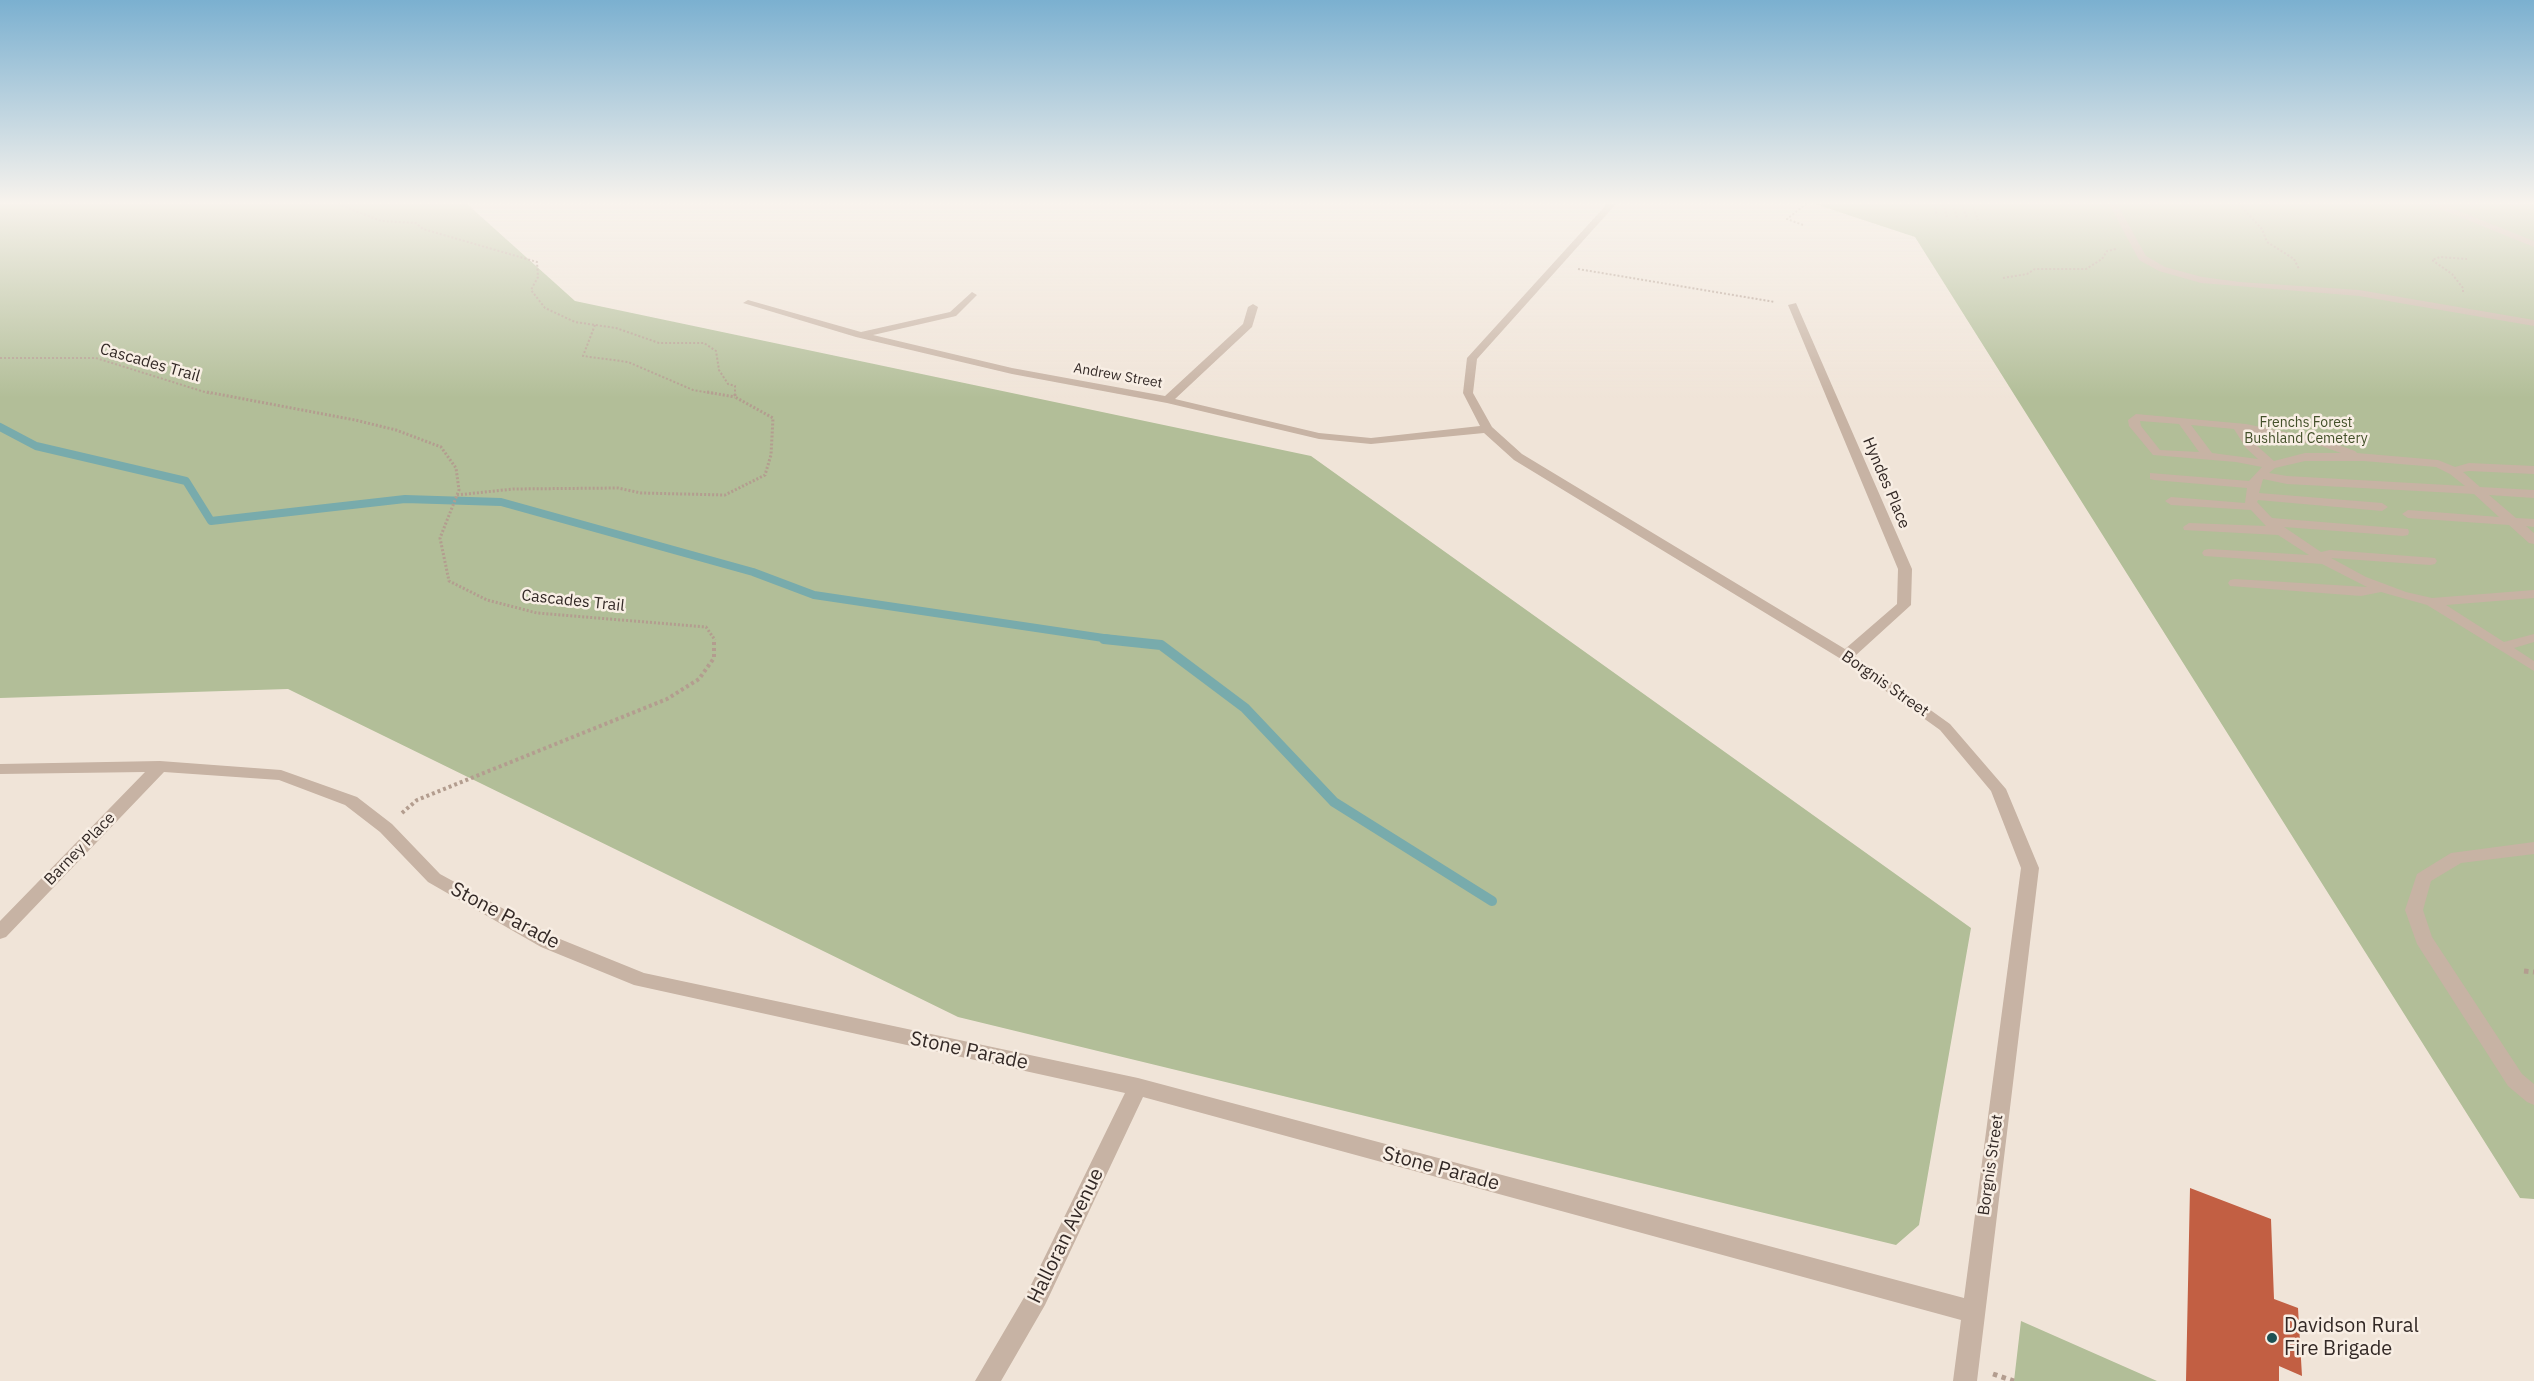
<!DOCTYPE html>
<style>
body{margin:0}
canvas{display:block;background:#f0e4d8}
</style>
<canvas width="2534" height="1381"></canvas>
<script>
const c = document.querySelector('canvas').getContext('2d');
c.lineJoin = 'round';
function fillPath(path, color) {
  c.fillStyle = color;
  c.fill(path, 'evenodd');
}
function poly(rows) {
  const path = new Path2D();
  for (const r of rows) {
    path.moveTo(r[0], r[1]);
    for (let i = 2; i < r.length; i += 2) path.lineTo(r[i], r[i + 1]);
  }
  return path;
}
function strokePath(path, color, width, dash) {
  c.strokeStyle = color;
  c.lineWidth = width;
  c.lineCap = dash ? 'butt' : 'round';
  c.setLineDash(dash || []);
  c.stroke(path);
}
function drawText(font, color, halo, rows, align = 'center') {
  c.font = font + ' "IBM Plex Sans",sans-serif';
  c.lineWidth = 5;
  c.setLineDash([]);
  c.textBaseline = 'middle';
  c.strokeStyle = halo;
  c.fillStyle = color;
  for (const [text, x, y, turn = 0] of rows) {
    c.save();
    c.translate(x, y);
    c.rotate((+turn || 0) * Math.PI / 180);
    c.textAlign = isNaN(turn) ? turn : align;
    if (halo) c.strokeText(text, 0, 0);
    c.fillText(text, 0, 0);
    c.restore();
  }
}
fillPath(poly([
 [0,204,467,204,575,301,1311,456,1971,928,1919,1225,1896,1245,958,1017,288,689,0,698],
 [1815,204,2534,204,2534,1199,2520,1198,1915,237],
 [2021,1321,2157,1381,2014,1381]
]), '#b2be98');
strokePath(poly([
 [0,427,36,446,186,481,211,521,405,499,501,502,753,572,814,595,1117,640]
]), '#78abac', 8);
strokePath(poly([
 [1104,639,1161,645,1245,708,1334,802,1492,901]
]), '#78abac', 10);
fillPath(poly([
 [2190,1188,2271,1219,2274,1299,2298,1308,2302,1376,2279,1366,2279,1381,2186,1381]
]), '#c25f43');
strokePath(poly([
 [338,204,381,221,416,223,423,229,537,262,538,277,531,290,545,308,575,322,616,328,659,343,704,343,716,351,719,370,728,384,735,386,735,394],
 [1934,204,1937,216],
 [1943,204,1947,217],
 [1953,204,1957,218],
 [1962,204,1967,219],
 [1972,204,1978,220],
 [2239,204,2262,229,2267,242,2294,259,2299,269],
 [1803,225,1787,219,1806,204],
 [1578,269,1775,302],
 [2003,278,2027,274,2035,269,2086,269,2102,259,2107,251,2116,249],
 [2463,292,2463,288,2452,274,2432,260,2440,257,2467,259],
 [595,325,583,356,628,362,693,390,716,394],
 [0,358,96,358,211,394]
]), '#b39d8f', 2, [2, 2]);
strokePath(poly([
 [207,392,355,420,396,430,441,447,456,468,459,490,440,538,449,581,487,600,537,613,706,627,715,640],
 [707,392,735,397],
 [457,495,513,489,618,488,641,493,725,495,765,475,771,455,773,418,735,397,735,392]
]), '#b39d8f', 3, [2, 2]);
strokePath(poly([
 [402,813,417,800,667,699,699,679,714,658,714,639]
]), '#b39d8f', 4, [3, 3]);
strokePath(poly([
 [2524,971,2534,972],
 [1993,1374,2014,1381]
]), '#b39d8f', 5, [4.5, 4.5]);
fillPath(poly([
 [2109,204,2117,204,2146,256,2165,267,2202,277,2240,282,2359,290,2534,320,2534,326,2359,296,2201,283,2159,271,2139,260,2109,204],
 [2428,204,2441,204,2534,241,2534,247,2428,204],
 [2136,414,2246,424,2328,441,2355,451,2357,453,2438,460,2455,467,2469,463,2534,466,2534,474,2469,471,2463,472,2480,487,2534,490,2534,498,2489,495,2516,518,2534,519,2534,527,2526,526,2534,533,2534,544,2529,543,2509,525,2408,518,2402,514,2408,510,2499,517,2474,494,2287,484,2263,479,2259,493,2382,503,2388,507,2382,511,2258,500,2257,502,2272,518,2408,529,2409,532,2408,535,2403,536,2284,527,2321,552,2330,550,2435,558,2437,561,2435,564,2430,565,2331,558,2366,577,2406,592,2432,598,2534,590,2534,598,2446,605,2504,642,2534,634,2534,642,2514,648,2534,661,2534,671,2427,605,2381,592,2361,596,2230,586,2228,583,2230,580,2235,579,2367,587,2322,564,2204,556,2202,553,2204,550,2209,549,2309,555,2278,535,2184,530,2183,527,2189,523,2266,526,2251,510,2171,505,2165,501,2171,497,2245,503,2247,488,2154,480,2150,479,2150,473,2249,481,2262,467,2236,462,2153,455,2129,426,2128,420,2136,414],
 [2140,421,2179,424,2199,452,2160,450,2141,426,2140,421],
 [2191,425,2234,429,2246,448,2258,459,2212,453,2191,425],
 [2246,431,2321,446,2341,453,2305,453,2274,461,2255,444,2246,431],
 [2305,461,2364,461,2436,467,2450,474,2465,486,2287,476,2269,473,2275,468,2305,461],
 [2534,842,2534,854,2461,863,2431,881,2423,910,2432,937,2522,1074,2534,1084,2534,1105,2527,1102,2508,1086,2417,944,2405,910,2417,874,2451,853,2534,842]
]), '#c7b3a4');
fillPath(poly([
 [1607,204,1616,204,1477,359,1473,393,1492,427,1522,454,1845,649,1897,604,1898,569,1788,305,1796,303,1912,569,1911,605,1855,656,1950,724,2006,789,2039,868,1977,1381,1953,1381,1961,1320,1143,1097,1045,1305,1001,1381,975,1381,1029,1289,1125,1093,634,985,541,947,428,882,380,832,345,805,279,780,164,772,6,937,0,939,0,921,145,772,0,774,0,764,160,761,281,770,357,797,392,824,440,874,555,937,644,973,1138,1078,1964,1298,2021,868,1991,791,1940,730,1841,659,1514,460,1484,433,1371,444,1319,439,1167,403,1012,374,856,337,743,303,748,300,861,332,950,312,972,292,977,295,956,316,873,335,1012,368,1165,396,1243,324,1248,307,1253,304,1258,307,1252,327,1175,399,1319,433,1371,438,1480,426,1463,393,1467,358,1607,204]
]), '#c7b3a4');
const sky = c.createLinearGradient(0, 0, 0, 398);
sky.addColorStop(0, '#7bb0d0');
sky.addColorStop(0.51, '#f8f3ed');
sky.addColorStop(1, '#f8f3ed00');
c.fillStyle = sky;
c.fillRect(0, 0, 2534, 398);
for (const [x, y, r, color] of [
 [2272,1338,6,"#1d5153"]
]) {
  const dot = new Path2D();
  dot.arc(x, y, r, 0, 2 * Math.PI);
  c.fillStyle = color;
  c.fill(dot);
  strokePath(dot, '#f8eee4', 2);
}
drawText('14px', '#332926', '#f8eee4', [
 ["Andrew Street",1118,376,10]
]);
drawText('14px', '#43502a', '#f8eee4', [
 ["Frenchs Forest",2306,423],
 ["Bushland Cemetery",2306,439]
]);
drawText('16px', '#332926', '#f8eee4', [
 ["Cascades Trail",150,363,16],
 ["Hyndes Place",1886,483,67],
 ["Cascades Trail",573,601,6],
 ["Borgnis Street",1885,684,35],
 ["Barney Place",80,849,-46],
 ["Borgnis Street",1991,1165,-82]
]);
drawText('20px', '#332926', '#f8eee4', [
 ["Stone Parade",505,916,28],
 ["Stone Parade",969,1051,12],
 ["Stone Parade",1441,1169,15],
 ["Halloran Avenue",1066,1236,-64]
]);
drawText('20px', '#332926', '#f8eee4', [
 ["Davidson Rural",2284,1326],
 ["Fire Brigade",2284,1349]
], 'left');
</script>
